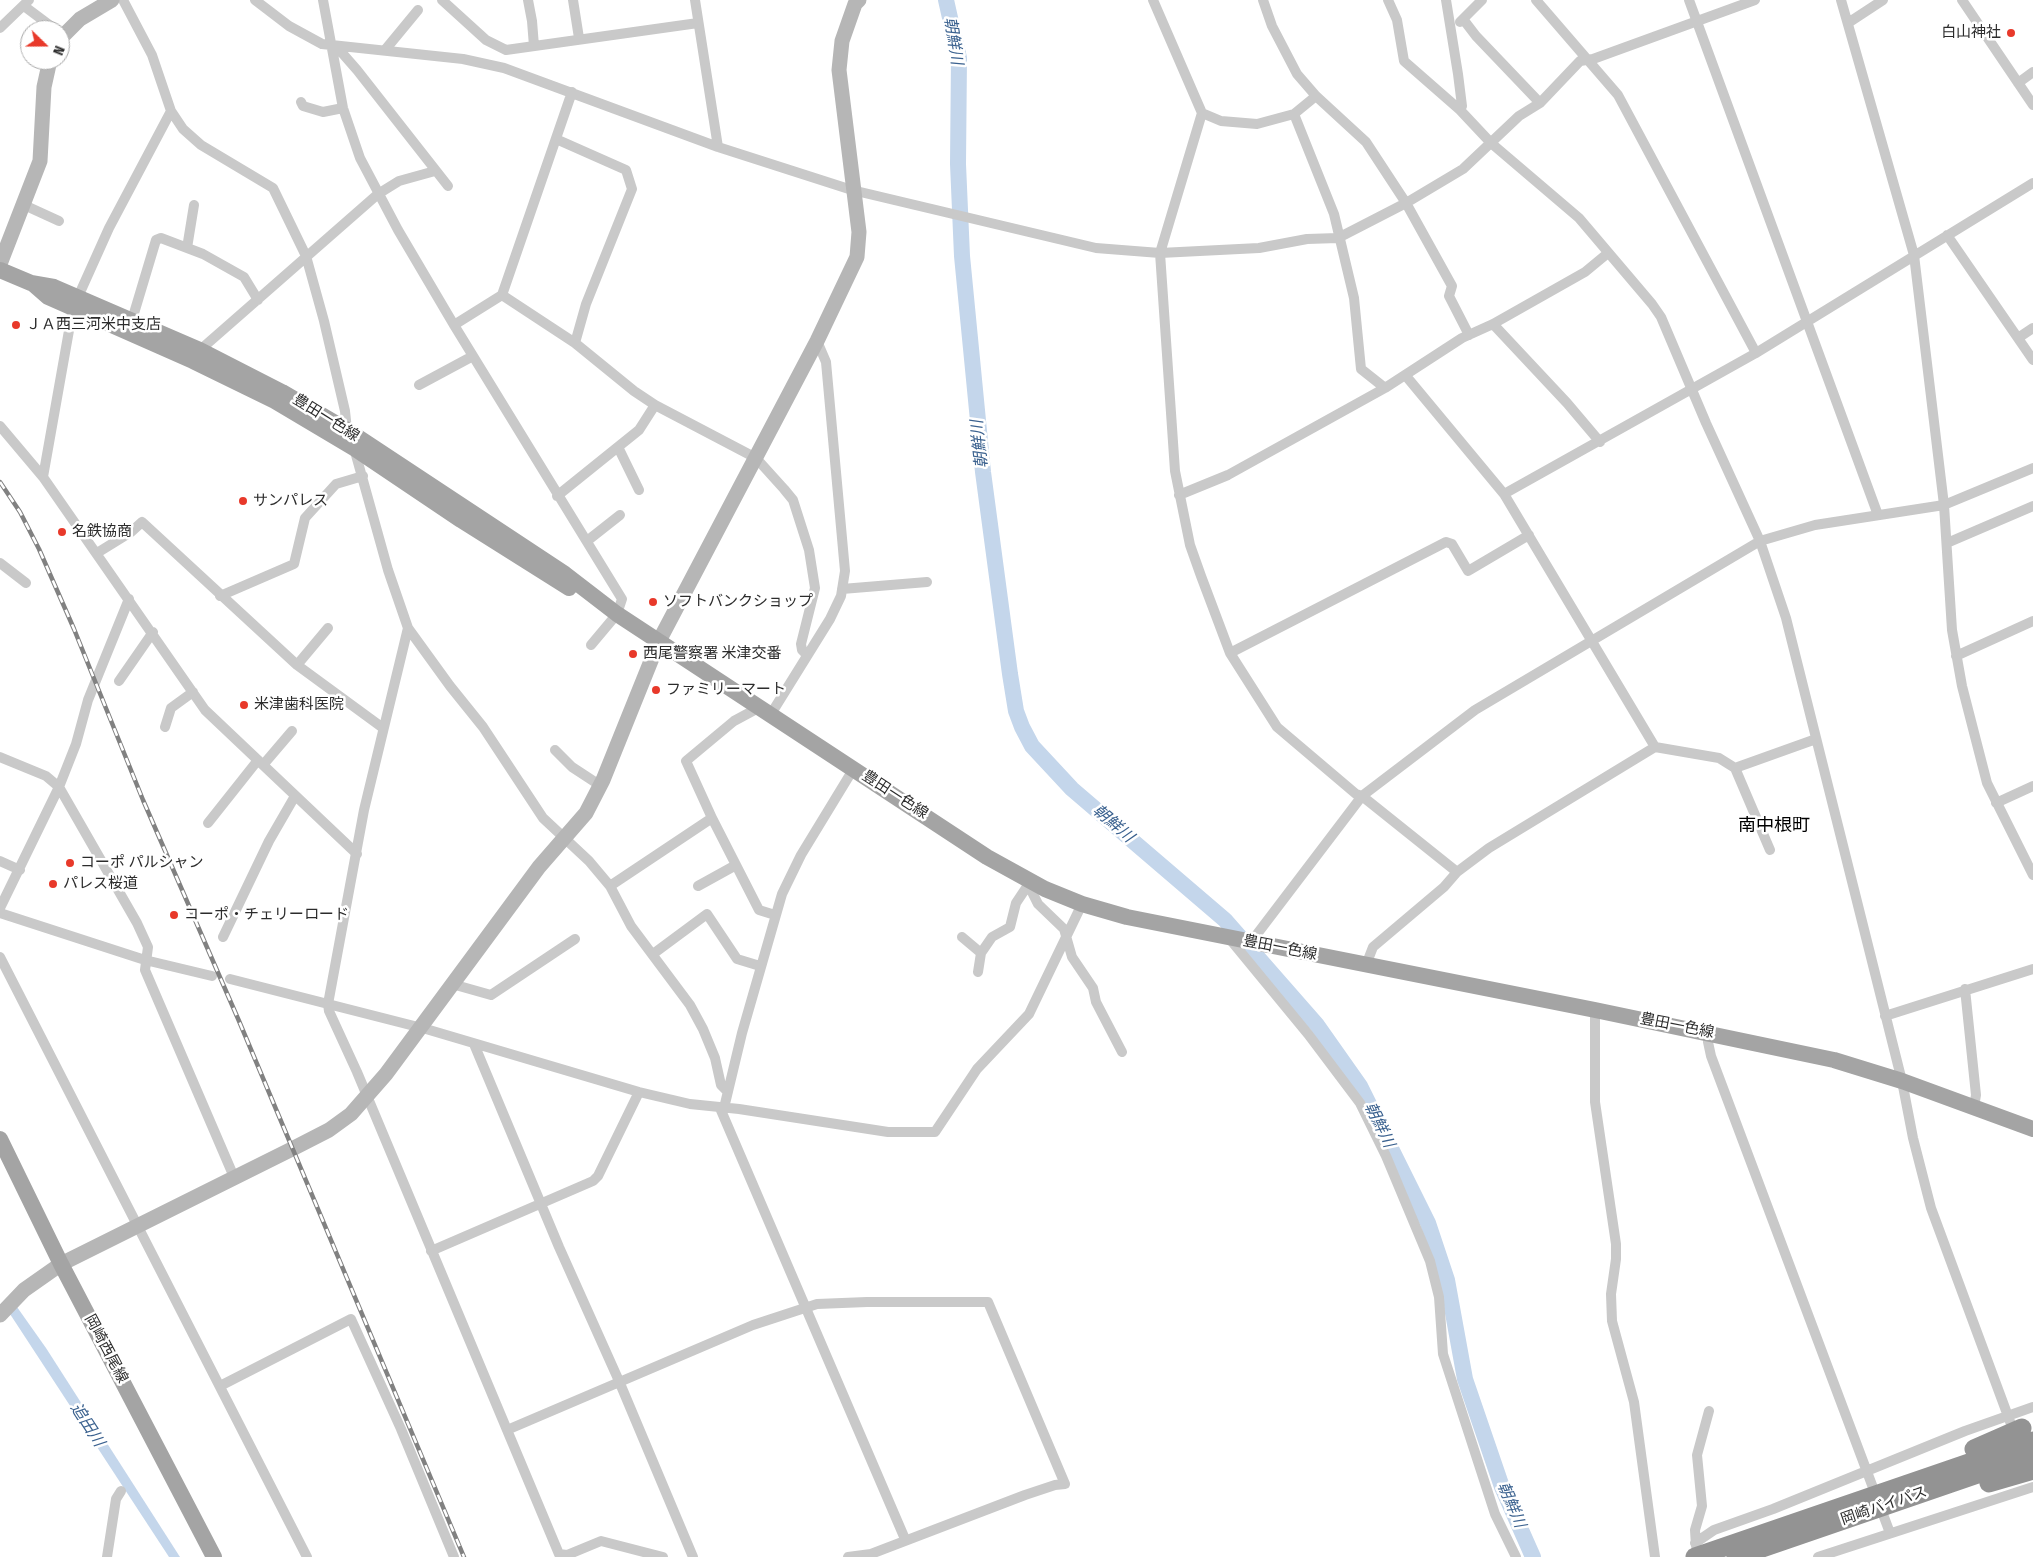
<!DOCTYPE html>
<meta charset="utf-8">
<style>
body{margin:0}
#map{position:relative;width:2033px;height:1557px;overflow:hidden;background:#fff;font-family:"Fira Sans Condensed",sans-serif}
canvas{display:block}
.north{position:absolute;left:20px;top:20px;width:50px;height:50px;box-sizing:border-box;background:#fff;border:1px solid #ababab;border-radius:50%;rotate:112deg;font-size:14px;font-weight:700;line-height:20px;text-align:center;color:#2c2c2c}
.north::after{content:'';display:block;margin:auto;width:18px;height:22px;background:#e8392a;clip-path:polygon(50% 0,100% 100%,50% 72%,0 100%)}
</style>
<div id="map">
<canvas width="2033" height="1557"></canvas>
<div class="north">N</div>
</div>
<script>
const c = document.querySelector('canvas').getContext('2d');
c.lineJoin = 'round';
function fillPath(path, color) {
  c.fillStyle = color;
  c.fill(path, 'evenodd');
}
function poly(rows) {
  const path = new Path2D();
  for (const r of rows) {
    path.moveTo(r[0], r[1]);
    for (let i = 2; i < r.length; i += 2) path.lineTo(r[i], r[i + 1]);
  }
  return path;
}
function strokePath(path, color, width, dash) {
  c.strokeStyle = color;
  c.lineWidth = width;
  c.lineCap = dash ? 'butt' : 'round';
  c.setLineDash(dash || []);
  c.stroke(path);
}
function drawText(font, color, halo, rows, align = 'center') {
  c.font = font + ' "Fira Sans Condensed","Noto Sans JP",sans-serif';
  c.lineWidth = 5;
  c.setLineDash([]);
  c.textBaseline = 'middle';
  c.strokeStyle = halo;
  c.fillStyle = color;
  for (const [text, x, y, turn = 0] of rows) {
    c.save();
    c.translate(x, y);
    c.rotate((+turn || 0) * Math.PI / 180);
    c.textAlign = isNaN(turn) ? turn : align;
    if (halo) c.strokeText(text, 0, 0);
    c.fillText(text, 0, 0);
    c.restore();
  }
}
fillPath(poly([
 [17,1307,46,1348,180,1557,169,1557,10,1314]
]), '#c4d6eb');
strokePath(poly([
 [946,0,959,58,958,164,962,256,983,472,1010,674,1016,711,1022,727,1032,746,1072,789,1225,920,1317,1025,1360,1086,1428,1223,1447,1280,1465,1379,1502,1487,1533,1557]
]), '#c4d6eb', 16);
strokePath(poly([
 [123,0,152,55,171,111,183,129,201,145,273,188,306,256,324,321,345,411,347,430],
 [255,0,289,26,322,44,463,59,504,68,718,147,852,190,1096,248,1160,253,1259,248,1307,239,1338,238,1406,203,1463,169,1519,116,1540,103,1580,61,1593,59,1755,0],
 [323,0,343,108,360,158,398,230,454,325,622,599,617,614,591,645],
 [442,0,486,40,506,50,698,23],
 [528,0,532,21,534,46],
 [573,0,579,38],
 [695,0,718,147],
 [1153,0,1202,113,1160,253,1175,471,1190,545,1201,576,1230,653,1277,727,1356,794,1362,796,1457,872],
 [1263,0,1272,26,1297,74,1316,96,1366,142,1406,203,1452,286,1449,296,1469,335],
 [1388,0,1397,20,1404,61,1460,110,1491,143,1579,218,1652,304,1661,317,1706,423,1760,541,1786,618,1902,1081,1913,1138,1931,1208,2015,1435],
 [1446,0,1458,74,1462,106,1460,110],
 [1536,0,1618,95,1756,353],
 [1689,0,1878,515],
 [1841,0,1914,255,1944,505,1952,630,1962,686,1987,783,2033,875],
 [1962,0,2033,105],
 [24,6,56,30],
 [1463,19,1476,36,1540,103],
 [1460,22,1482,0],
 [1848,23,1883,0],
 [0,28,29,0],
 [336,46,357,70,448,186],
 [385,50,418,10],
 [2018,83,2033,72],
 [301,102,303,106,323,112,343,108],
 [1202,113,1221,121,1257,124,1294,114,1316,96],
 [1294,114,1334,214,1354,298,1361,369,1385,388],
 [556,139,626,170,632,189,586,304,575,343],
 [24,205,59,221],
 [1947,235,2033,360],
 [187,248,194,205],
 [502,295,575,343,634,391,655,405,756,458,784,489,793,500,809,550,815,588,801,644,802,650,807,655],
 [78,297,109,228,171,111],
 [132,320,156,240,161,238,203,254,244,277,258,300],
 [1493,324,1567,403,1600,442],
 [454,325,502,295,572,92],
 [2018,338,2033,328],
 [200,350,378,194,399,181,435,171],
 [1406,376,1504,494,1655,747],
 [419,385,473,356],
 [0,426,43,477,205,710,357,854],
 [618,447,639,490],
 [354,448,388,570,408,628,450,686,483,727,543,818,589,861,610,886,631,926,690,1005,703,1029,715,1058,721,1085,727,1091],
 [43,477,73,308],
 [1504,494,1756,353,2033,183],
 [1179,495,1228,475,1385,388,1462,338,1493,324,1585,272,1608,253],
 [557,496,639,430,655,405],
 [587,541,620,515],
 [1947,543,2033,506],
 [97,553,131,532,142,522,297,665,383,728],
 [0,563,26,583],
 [842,589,927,582],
 [220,596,294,564,305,518,336,484,363,476],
 [408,628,364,810,328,1004,329,1011,357,1072,559,1554,567,1555,601,1541,663,1557],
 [1230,653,1446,542,1452,544,1468,571,1529,535],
 [1956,656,2033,621],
 [297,665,328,628],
 [119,681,153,632],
 [771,714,830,619,841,596,845,571,826,362,817,341],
 [165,727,171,708,193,692],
 [555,750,572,767,601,786],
 [0,757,46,776,59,787,137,923,148,947,145,970,234,1177],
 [263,765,292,731],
 [1735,768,1816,739],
 [1996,803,2033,786],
 [712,818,686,761,734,721,760,707],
 [208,823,258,760],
 [0,861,20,870],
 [1026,880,1038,904,1064,929,1072,957,1093,988,1096,1002,1122,1052],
 [610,886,712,818,759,910,775,915],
 [698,886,736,865],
 [0,908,59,787,76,744,88,700,129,599],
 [0,913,145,960,212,976],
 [223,937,269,841,295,796],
 [962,937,981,953,992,937,1010,927,1016,903,1028,885],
 [1229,938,1308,1034,1360,1103,1386,1156,1430,1261,1439,1297,1443,1354,1495,1514,1516,1557],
 [1251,942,1362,796,1475,710,1760,541,1815,525,1944,505,2033,468],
 [653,954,707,914,737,959,760,966],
 [0,957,307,1557],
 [1366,965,1373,947,1444,887,1457,872,1489,848,1655,747,1719,758,1735,768,1770,850],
 [978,972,981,953],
 [230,979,426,1029,639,1092,690,1104,739,1109,888,1132,935,1132,977,1069,1029,1014,1082,904],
 [452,984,491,995,575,939],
 [1965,989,1976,1095,1974,1107],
 [1595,1010,1595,1102,1616,1244,1616,1259,1611,1294,1612,1321,1634,1402,1655,1557],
 [1885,1016,2033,969],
 [1709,1033,1708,1042,1711,1056,1890,1533],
 [474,1044,559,1247,619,1381,693,1557],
 [720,1108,905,1539],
 [724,1108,742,1033,782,894,801,855,854,768],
 [431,1251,593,1181,598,1176,639,1092],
 [220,1386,351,1319,401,1429,454,1557],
 [507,1430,753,1325,817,1304,867,1302,988,1302,1065,1484,1055,1485,1025,1495,871,1554,848,1557],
 [1695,1543,1714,1530,1773,1509,1965,1431,2033,1407],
 [1696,1546,1695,1530,1702,1506,1697,1455,1709,1411],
 [107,1557,116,1499,121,1491],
 [1818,1557,2033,1487]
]), '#c9c9c9', 10);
strokePath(poly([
 [60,39,80,19,112,0],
 [0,264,40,161,44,87,50,60],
 [0,1315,24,1290,61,1264,292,1149,329,1130,351,1114,386,1074,539,867,586,813,603,780,659,641,817,341,857,257,859,232,839,70,842,41,855,4,859,0]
]), '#b6b6b6', 15);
strokePath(poly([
 [0,270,31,283,54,287,200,350,282,392,347,430,565,574,617,614,987,857,1045,889,1082,904,1127,917,1595,1010,1834,1060,1902,1081,2033,1129],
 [32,283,48,297,193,361,275,401,354,448,461,520,569,588],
 [0,1139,61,1264,214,1557]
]), '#a4a4a4', 16);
const rail = poly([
 [0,482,20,512,39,549,74,629,143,800,239,1021,464,1557]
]);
strokePath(rail, '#818181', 4.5);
strokePath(rail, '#fff', 2.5, [8]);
strokePath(poly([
 [1974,1449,2022,1428],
 [1989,1483,2033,1470],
 [1695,1557,2033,1441],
 [1736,1557,2033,1455]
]), '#939393', 19);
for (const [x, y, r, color] of [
 [2011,33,5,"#e8392a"],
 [16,325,5,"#e8392a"],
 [243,501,5,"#e8392a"],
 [62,532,5,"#e8392a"],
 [653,602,5,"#e8392a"],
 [633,654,5,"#e8392a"],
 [656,690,5,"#e8392a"],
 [244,705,5,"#e8392a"],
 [70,863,5,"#e8392a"],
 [53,884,5,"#e8392a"],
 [174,915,5,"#e8392a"]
]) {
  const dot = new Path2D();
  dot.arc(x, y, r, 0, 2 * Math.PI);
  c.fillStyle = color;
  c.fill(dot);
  strokePath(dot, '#fff', 2);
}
drawText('15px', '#2c2c2c', '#fff', [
 ["白山神社",2001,33,"right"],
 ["ＪＡ西三河米中支店",26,325],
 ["サンパレス",253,501],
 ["名鉄協商",72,532],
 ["ソフトバンクショップ",663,602],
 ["西尾警察署 米津交番",643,654],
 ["ファミリーマート",666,690],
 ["米津歯科医院",254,705],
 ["コーポ パルシャン",80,863],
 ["パレス桜道",63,884],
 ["コーポ・チェリーロード",184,915]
], 'left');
drawText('15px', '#2c2c2c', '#fff', [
 ["豊田一色線",326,418,32],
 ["豊田一色線",895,795,33],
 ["豊田一色線",1280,948,11],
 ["豊田一色線",1677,1026,11],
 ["岡崎西尾線",106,1349,62],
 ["岡崎バイパス",1884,1506,-19]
]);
drawText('italic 16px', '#3a618f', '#fff', [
 ["朝鮮川",953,41,81],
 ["朝鮮川",980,444,-96],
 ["朝鮮川",1113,824,41],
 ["朝鮮川",1379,1125,64],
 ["追田川",87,1425,57],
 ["朝鮮川",1511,1505,67]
]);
drawText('18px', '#000', '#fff', [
 ["南中根町",1774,826]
]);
</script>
